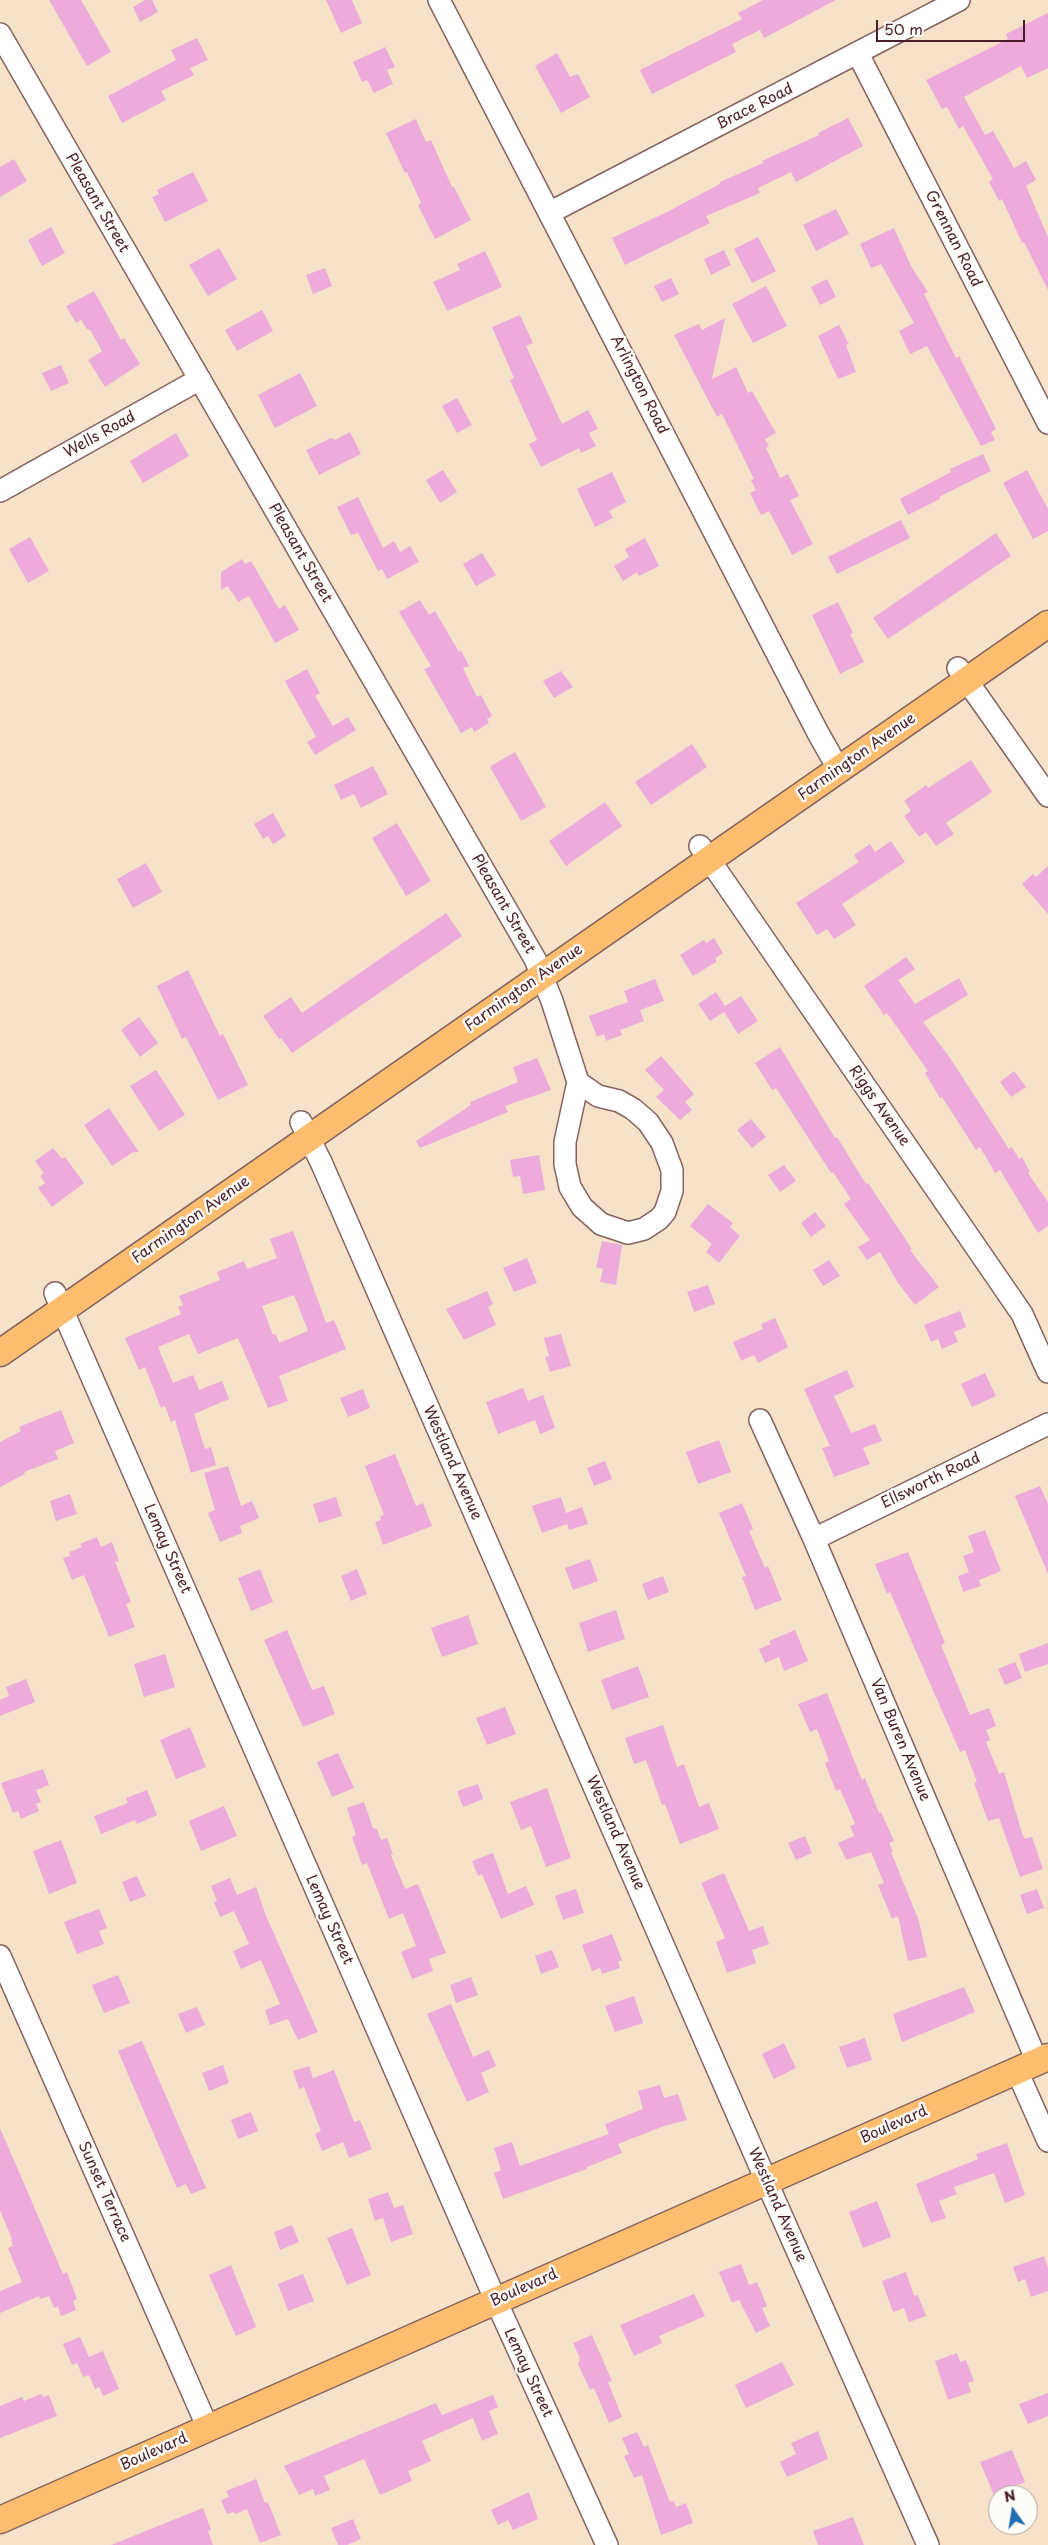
<!DOCTYPE html>
<style>
body{margin:0}
#map{position:relative;width:1048px;height:2545px;overflow:hidden;background:#f5e2c8;font-family:"Playpen Sans",sans-serif}
canvas{display:block}
.north{position:absolute;left:988px;top:2485px;width:50px;height:50px;box-sizing:border-box;background:#fdfcf7;border:1px solid #b5a4a5;border-radius:50%;rotate:347deg;font-size:14px;font-weight:700;line-height:20px;text-align:center;color:#4a1f2b}
.north::after{content:'';display:block;margin:auto;width:18px;height:22px;background:#1f6fb2;clip-path:polygon(50% 0,100% 100%,50% 72%,0 100%)}
.scale{position:absolute;left:876px;top:20px;width:149px;height:22px;box-sizing:border-box;border:2px solid #4a1f2b;border-top:0;padding-left:6px;font-size:15px;line-height:18px;white-space:nowrap;color:#4a1f2b;-webkit-text-stroke:4px #fdfcf7;paint-order:stroke}
</style>
<div id="map">
<canvas width="1048" height="2545"></canvas>
<div class="north">N</div>
<div class="scale">50 m</div>
</div>
<script>
const c = document.querySelector('canvas').getContext('2d');
c.lineJoin = 'round';
function fillPath(path, color) {
  c.fillStyle = color;
  c.fill(path, 'evenodd');
}
function poly(rows) {
  const path = new Path2D();
  for (const r of rows) {
    path.moveTo(r[0], r[1]);
    for (let i = 2; i < r.length; i += 2) path.lineTo(r[i], r[i + 1]);
  }
  return path;
}
function strokePath(path, color, width, dash) {
  c.strokeStyle = color;
  c.lineWidth = width;
  c.lineCap = dash ? 'butt' : 'round';
  c.setLineDash(dash || []);
  c.stroke(path);
}
function drawText(font, color, halo, rows, align = 'center') {
  c.font = font + ' "Playpen Sans",sans-serif';
  c.lineWidth = 5;
  c.setLineDash([]);
  c.textBaseline = 'middle';
  c.strokeStyle = halo;
  c.fillStyle = color;
  for (const [text, x, y, turn = 0] of rows) {
    c.save();
    c.translate(x, y);
    c.rotate((+turn || 0) * Math.PI / 180);
    c.textAlign = isNaN(turn) ? turn : align;
    if (halo) c.strokeText(text, 0, 0);
    c.fillText(text, 0, 0);
    c.restore();
  }
}
fillPath(poly([
 [49,0,81,0,111,52,87,66],
 [145,0,152,0,158,12,140,22,133,7],
 [326,0,352,0,362,23,341,33],
 [763,0,836,0,764,38,760,30,732,44,736,52,652,94,640,70,742,19,738,13],
 [1048,13,1048,68,1027,78,1021,66,964,97,985,135,993,131,1014,168,1026,161,1036,180,1026,186,1048,237,1048,290,1024,242,1022,243,1002,199,999,201,989,182,993,179,963,126,959,129,947,107,942,109,926,80,1008,39,1006,34],
 [197,38,208,60,190,68,194,75,161,91,166,100,122,123,108,96,176,60,171,50],
 [385,47,395,67,387,70,393,84,374,93,367,80,362,82,353,62],
 [557,53,570,77,578,74,590,97,561,113,535,66],
 [848,118,863,146,796,182,791,172,758,188,760,193,706,216,710,223,625,265,612,238,667,212,720,184,720,182,763,163,762,161,819,135,818,133],
 [416,119,426,142,431,140,452,187,454,187,471,220,435,239,418,205,421,203,407,172,405,173,386,133],
 [14,159,27,181,0,197,0,167],
 [193,172,208,201,165,222,152,197,159,194,157,190],
 [836,209,849,234,816,251,803,225],
 [51,227,65,253,42,266,28,240],
 [894,228,912,268,928,292,924,294,956,358,959,356,996,429,991,432,995,440,981,446,927,346,910,354,899,331,914,323,881,264,871,268,860,244],
 [758,237,776,271,752,283,734,249],
 [219,248,237,279,208,296,189,265],
 [724,250,731,265,711,275,704,259],
 [485,251,502,287,447,311,433,282,460,270,457,264],
 [325,268,332,286,313,294,306,275],
 [671,278,679,294,662,302,654,286],
 [827,279,836,297,820,305,811,287],
 [766,286,787,326,753,343,732,304],
 [94,291,121,340,124,338,140,364,105,387,88,360,102,351,90,330,87,329,81,320,76,323,66,306],
 [262,310,273,331,237,351,225,330],
 [520,315,533,343,526,346,562,424,588,410,598,429,589,433,596,446,581,453,579,448,541,467,529,444,537,440,510,380,514,378,492,327],
 [725,318,712,379,736,367,748,393,752,391,776,433,765,439,769,446,766,448,780,478,788,474,799,496,790,500,813,544,792,555,769,511,761,515,750,493,756,490,751,480,754,479,722,414,717,417,674,335,699,324,702,330],
 [839,325,849,344,846,345,856,372,838,379,818,336],
 [61,365,69,383,51,391,42,373],
 [300,373,317,406,275,428,258,395],
 [457,398,472,425,457,433,442,406],
 [350,432,361,454,319,475,306,450,331,438,335,440],
 [176,433,189,456,143,483,130,461],
 [983,454,991,471,939,497,940,499,908,515,900,499,951,472,950,469],
 [443,470,457,492,440,503,426,480],
 [1027,470,1048,509,1048,531,1033,539,1003,483],
 [612,472,626,502,609,511,613,518,595,527,577,489],
 [358,497,383,548,394,541,400,552,410,546,419,562,387,579,382,569,378,571,358,533,351,535,337,507],
 [901,520,910,538,837,574,828,557],
 [996,533,1011,556,888,639,873,618],
 [30,537,49,571,28,583,9,549],
 [645,538,659,566,639,576,637,572,623,581,614,566,629,557,625,549],
 [482,553,496,575,476,586,463,564],
 [242,559,245,564,251,561,279,609,285,605,299,630,275,643,249,596,238,602,228,586,221,590,221,572],
 [420,600,429,615,435,611,459,652,461,650,469,666,463,668,477,697,481,695,492,716,487,719,489,723,474,732,472,727,461,733,424,669,431,666,399,612],
 [838,602,853,633,850,634,864,662,840,674,812,615],
 [307,669,320,693,315,696,333,726,348,717,356,730,315,755,307,742,316,737,285,681],
 [561,671,573,687,554,698,543,681],
 [692,744,707,767,651,805,635,782],
 [515,752,546,807,521,821,491,769,491,766],
 [971,760,992,792,946,823,954,834,936,846,926,832,919,837,904,816,911,811,904,801,926,785,928,788],
 [373,766,388,794,361,808,354,794,341,800,334,785],
 [605,802,622,826,566,866,549,841],
 [273,813,286,836,273,844,268,836,263,839,254,824],
 [397,823,431,881,406,896,372,838],
 [891,841,905,862,842,904,856,925,834,939,827,929,817,935,796,903,859,862,854,855,870,844,875,852],
 [146,863,162,892,133,908,117,879],
 [1048,866,1048,914,1022,884,1033,874,1036,877],
 [446,913,462,936,292,1053,281,1038,279,1039,263,1016,291,997,302,1013],
 [714,938,723,953,716,958,716,962,693,976,680,955,704,940,706,943],
 [906,957,915,969,898,980,915,1004,959,978,968,995,923,1022,950,1058,1009,1149,1012,1147,1019,1159,1022,1157,1030,1172,1028,1173,1048,1202,1048,1226,1038,1233,1000,1170,995,1173,980,1147,976,1150,942,1097,940,1098,925,1073,928,1071,887,1013,884,1015,864,986],
 [188,970,220,1036,223,1034,248,1085,218,1100,186,1037,182,1039,157,986],
 [655,979,664,1001,640,1010,644,1021,620,1030,622,1035,606,1041,604,1034,597,1037,589,1016,628,1002,624,991],
 [716,992,725,1006,741,996,758,1021,738,1034,724,1012,710,1021,698,1004],
 [139,1017,158,1043,140,1057,121,1030],
 [780,1047,835,1138,837,1137,866,1184,868,1183,912,1249,910,1250,939,1287,915,1305,898,1283,880,1252,867,1260,858,1247,870,1240,844,1204,851,1199,833,1172,831,1173,776,1088,772,1090,755,1063],
 [661,1056,694,1094,685,1102,692,1110,680,1120,656,1097,664,1090,645,1070],
 [537,1058,551,1090,505,1106,508,1112,420,1148,416,1141,471,1105,470,1102,518,1082,513,1067],
 [156,1070,185,1115,159,1131,130,1086],
 [1014,1071,1026,1087,1011,1097,1000,1082],
 [109,1108,139,1152,133,1152,112,1166,84,1125],
 [751,1119,766,1137,752,1148,737,1130],
 [53,1148,62,1159,65,1157,84,1183,52,1207,38,1188,45,1183,40,1176,44,1173,35,1161],
 [539,1155,545,1190,523,1194,520,1176,513,1177,510,1160],
 [784,1165,796,1181,780,1192,768,1175],
 [708,1204,733,1223,730,1227,740,1236,719,1263,706,1252,712,1244,690,1226],
 [815,1212,826,1226,811,1237,801,1223],
 [293,1231,326,1323,334,1320,346,1349,279,1376,288,1401,268,1408,238,1338,198,1354,189,1334,158,1347,173,1383,193,1375,199,1390,222,1381,229,1399,194,1414,205,1449,211,1447,216,1465,191,1473,175,1420,171,1422,165,1406,161,1408,145,1367,139,1370,125,1338,181,1314,178,1307,183,1305,179,1296,220,1280,217,1272,244,1261,247,1269,277,1258,270,1239],
 [294,1295,308,1331,279,1343,276,1334,273,1335,262,1306],
 [602,1241,622,1245,616,1285,600,1282,603,1269,596,1267],
 [527,1258,537,1283,514,1292,503,1268],
 [829,1260,840,1276,823,1286,813,1270],
 [708,1285,715,1304,694,1312,687,1292],
 [487,1291,493,1304,488,1307,496,1325,464,1340,446,1309],
 [960,1311,966,1327,954,1332,958,1342,942,1349,938,1339,931,1342,924,1325],
 [775,1318,788,1347,758,1363,754,1355,741,1361,733,1342,763,1329,761,1324],
 [561,1334,571,1366,550,1372,545,1357,549,1356,544,1338],
 [847,1370,854,1387,834,1396,851,1433,875,1424,882,1441,863,1448,870,1464,834,1477,822,1448,830,1446,804,1389],
 [985,1373,996,1396,972,1407,961,1384],
 [523,1388,528,1401,543,1395,555,1428,540,1434,535,1420,498,1434,486,1402],
 [363,1389,370,1408,348,1417,340,1398],
 [61,1410,74,1443,55,1451,58,1459,24,1472,25,1474,0,1487,0,1442,21,1431,19,1427],
 [719,1440,731,1472,698,1484,686,1452],
 [395,1454,416,1506,423,1503,432,1526,383,1545,375,1522,381,1520,380,1516,384,1515,365,1466],
 [605,1461,612,1479,594,1486,587,1468],
 [228,1466,241,1506,252,1501,259,1518,240,1526,242,1533,220,1542,208,1513,215,1510,204,1473],
 [1040,1486,1048,1504,1048,1574,1015,1496],
 [70,1494,77,1514,56,1521,50,1501],
 [336,1497,342,1516,319,1523,313,1504],
 [561,1497,566,1513,582,1507,588,1524,569,1530,567,1524,542,1533,532,1506],
 [742,1503,753,1529,749,1531,765,1568,768,1566,782,1600,755,1610,742,1577,746,1576,719,1513],
 [985,1530,1001,1571,979,1580,981,1586,963,1592,958,1576,969,1572,963,1556,974,1552,968,1536],
 [97,1537,101,1547,112,1542,119,1561,115,1562,131,1602,126,1604,135,1627,109,1637,84,1575,72,1580,63,1558,70,1556,69,1552,82,1547,80,1544],
 [908,1552,945,1643,941,1645,970,1715,989,1708,996,1726,986,1730,990,1740,986,1742,999,1774,1004,1772,1022,1833,1025,1839,1032,1837,1043,1869,1020,1877,999,1818,988,1821,974,1783,977,1782,965,1750,960,1752,890,1592,887,1594,875,1564],
 [590,1559,598,1581,573,1590,565,1568],
 [260,1569,273,1602,251,1611,238,1578],
 [357,1569,367,1594,351,1601,341,1576],
 [663,1576,669,1592,648,1600,642,1584],
 [616,1610,625,1639,588,1652,579,1623],
 [468,1615,478,1644,442,1657,431,1628],
 [287,1630,312,1690,324,1686,335,1714,303,1727,264,1640],
 [795,1630,808,1661,784,1671,779,1657,765,1663,759,1649,771,1644,769,1641],
 [1048,1643,1048,1664,1025,1672,1019,1654],
 [165,1654,175,1687,144,1697,134,1664],
 [1015,1662,1022,1678,1005,1685,998,1669],
 [638,1666,649,1697,612,1710,601,1680],
 [26,1679,35,1702,0,1716,0,1700,9,1696,6,1687],
 [827,1693,862,1780,865,1778,879,1813,881,1812,894,1841,889,1843,893,1851,891,1852,919,1921,927,1957,908,1961,898,1916,892,1919,878,1885,884,1883,871,1852,846,1860,838,1843,854,1836,850,1826,855,1824,840,1789,836,1791,825,1763,829,1761,817,1729,810,1732,798,1704],
 [505,1707,516,1734,487,1745,476,1718],
 [663,1725,677,1767,684,1764,699,1807,709,1803,719,1829,680,1844,665,1804,662,1805,646,1760,634,1764,625,1738],
 [190,1727,206,1767,176,1779,160,1740],
 [338,1753,354,1788,332,1797,317,1762],
 [43,1769,49,1785,36,1790,41,1802,36,1804,39,1811,21,1819,18,1811,13,1813,1,1783],
 [478,1784,483,1799,463,1807,457,1791],
 [547,1788,571,1858,546,1867,531,1826,521,1830,510,1802],
 [147,1790,157,1815,137,1824,135,1820,101,1834,94,1816,128,1803,126,1798],
 [364,1802,373,1828,377,1829,381,1840,387,1838,393,1854,391,1855,405,1889,418,1884,446,1953,429,1959,433,1971,412,1979,401,1952,416,1946,403,1913,389,1919,367,1863,362,1865,352,1837,356,1835,347,1808],
 [224,1806,237,1836,201,1851,189,1821],
 [805,1836,812,1853,796,1860,788,1843],
 [61,1840,77,1883,49,1894,33,1851],
 [493,1853,508,1894,526,1886,534,1905,501,1919,482,1874,478,1876,472,1861],
 [724,1873,749,1931,763,1926,769,1944,752,1950,756,1963,727,1973,716,1942,725,1938,701,1883],
 [137,1876,146,1896,130,1902,122,1882],
 [230,1878,237,1895,256,1887,266,1916,318,2032,298,2040,288,2019,270,2025,265,2010,280,2004,261,1960,241,1969,233,1951,249,1944,234,1911,220,1917,214,1902,217,1901,211,1886],
 [576,1889,584,1913,563,1920,555,1896],
 [1037,1889,1044,1908,1027,1914,1020,1895],
 [99,1909,107,1928,99,1931,104,1944,77,1954,64,1922],
 [612,1934,622,1960,618,1962,620,1968,602,1974,600,1968,592,1971,582,1945],
 [552,1950,559,1967,541,1974,535,1956],
 [118,1975,130,2003,104,2013,92,1985],
 [471,1977,478,1995,456,2003,450,1985],
 [964,1987,975,2012,902,2042,893,2014],
 [634,1996,643,2023,615,2032,605,2006],
 [451,2004,473,2057,489,2050,496,2066,481,2073,489,2092,467,2102,427,2014],
 [197,2007,205,2025,186,2033,178,2014],
 [865,2038,872,2060,847,2068,839,2047],
 [142,2041,206,2188,191,2194,186,2184,177,2188,118,2051],
 [784,2043,796,2068,774,2079,762,2054],
 [223,2065,229,2083,209,2091,202,2073],
 [309,2066,313,2078,334,2070,354,2122,360,2120,372,2149,349,2158,343,2142,322,2151,315,2134,321,2131,304,2087,299,2089,293,2071],
 [660,2085,664,2098,678,2094,687,2120,664,2126,618,2144,622,2153,587,2167,587,2169,503,2199,494,2173,501,2170,494,2148,512,2142,520,2166,609,2134,605,2124,643,2109,638,2091],
 [251,2112,258,2131,238,2139,231,2120],
 [0,2128,63,2274,67,2272,77,2299,73,2301,76,2310,61,2316,58,2307,54,2308,49,2296,40,2299,39,2296,0,2313,0,2291,22,2282,8,2248,13,2246,11,2240,12,2239,0,2210],
 [1007,2143,1025,2195,1005,2203,994,2173,954,2187,957,2194,939,2201,946,2218,931,2223,916,2184,978,2159,976,2154],
 [388,2192,394,2208,403,2205,413,2234,391,2242,383,2218,375,2221,368,2199],
 [877,2201,891,2237,863,2248,849,2212],
 [292,2225,299,2242,280,2250,274,2232],
 [352,2228,371,2275,347,2285,327,2238],
 [1044,2256,1048,2268,1048,2291,1031,2297,1025,2279,1018,2282,1013,2267],
 [741,2264,749,2285,757,2282,767,2306,762,2308,770,2326,756,2333,739,2300,732,2303,719,2272],
 [231,2265,256,2327,236,2336,209,2275],
 [906,2272,914,2296,918,2295,926,2316,909,2322,904,2308,893,2312,882,2281],
 [303,2274,314,2301,288,2311,278,2284],
 [694,2294,705,2316,659,2336,662,2343,634,2356,620,2325],
 [592,2335,612,2381,608,2382,622,2417,609,2423,594,2388,590,2390,578,2364,580,2358,573,2343],
 [80,2337,89,2357,103,2351,119,2389,103,2396,99,2387,95,2389,89,2375,83,2377,77,2363,72,2365,63,2344],
 [957,2353,960,2362,966,2360,974,2381,968,2383,971,2392,948,2400,935,2361],
 [782,2362,794,2385,746,2408,735,2385],
 [1048,2393,1048,2416,1028,2424,1019,2404],
 [41,2394,43,2397,49,2395,57,2416,0,2438,0,2406,22,2397,24,2401],
 [493,2395,498,2407,489,2411,498,2434,482,2441,473,2418,422,2441,431,2461,408,2471,412,2481,380,2495,364,2459,324,2476,330,2490,315,2496,313,2489,299,2495,284,2466,436,2403,442,2415],
 [818,2431,828,2459,787,2477,780,2462,796,2454,791,2443],
 [637,2432,644,2447,648,2445,670,2502,674,2501,676,2507,686,2503,693,2523,661,2535,642,2475,634,2478,624,2456,629,2454,622,2438],
 [1012,2450,1025,2482,1015,2486,1017,2491,1008,2495,998,2495,996,2500,980,2462],
 [256,2479,265,2503,268,2502,281,2535,260,2543,247,2509,236,2514,233,2512,227,2514,221,2500,229,2497,226,2491],
 [529,2492,538,2519,513,2530,508,2520,498,2525,491,2510],
 [203,2508,211,2530,208,2531,213,2545,111,2545],
 [853,2517,864,2545,818,2545,813,2531],
 [353,2519,361,2539,347,2545,338,2545,331,2528]
]), '#edabdc');
const minor = poly([
 [439,0,818,733,839,770],
 [0,34,535,959,552,1001,578,1082,598,1096,619,1101,633,1109,648,1122,662,1143,672,1170,672,1191,665,1212,659,1219,644,1229,628,1233,601,1224,582,1207,570,1187,565,1164,565,1142,578,1082],
 [858,54,1048,423],
 [549,213,959,0],
 [0,491,200,379],
 [958,668,1048,796],
 [700,846,1022,1314,1048,1372],
 [301,1122,321,1162,779,2210,928,2545],
 [55,1293,496,2301,607,2545],
 [760,1420,814,1539,1037,2061],
 [814,1539,1048,1424],
 [0,1956,208,2428],
 [1017,2071,1048,2141]
]);
const major = poly([
 [0,1353,1048,624],
 [0,2520,1048,2057]
]);
strokePath(minor, '#866362', 24);
strokePath(major, '#866362', 29);
strokePath(minor, '#fff', 21);
strokePath(major, '#fcbd6f', 26);
drawText('15px', '#4a1f2b', '#fdfcf7', [
 ["Brace Road",755,107,-27],
 ["Pleasant Street",97,203,60],
 ["Grennan Road",953,239,63],
 ["Arlington Road",639,385,63],
 ["Wells Road",100,435,-29],
 ["Pleasant Street",300,553,60],
 ["Farmington Avenue",857,757,-35],
 ["Pleasant Street",503,904,60],
 ["Farmington Avenue",524,988,-35],
 ["Riggs Avenue",879,1106,55],
 ["Farmington Avenue",191,1220,-35],
 ["Westland Avenue",452,1463,66],
 ["Ellsworth Road",931,1481,-26],
 ["Lemay Street",167,1549,66],
 ["Van Buren Avenue",900,1740,67],
 ["Westland Avenue",615,1833,66],
 ["Lemay Street",329,1920,66],
 ["Boulevard",894,2125,-24],
 ["Sunset Terrace",104,2192,66],
 ["Westland Avenue",777,2205,66],
 ["Boulevard",524,2288,-24],
 ["Lemay Street",528,2373,65],
 ["Boulevard",154,2452,-24]
]);
</script>
